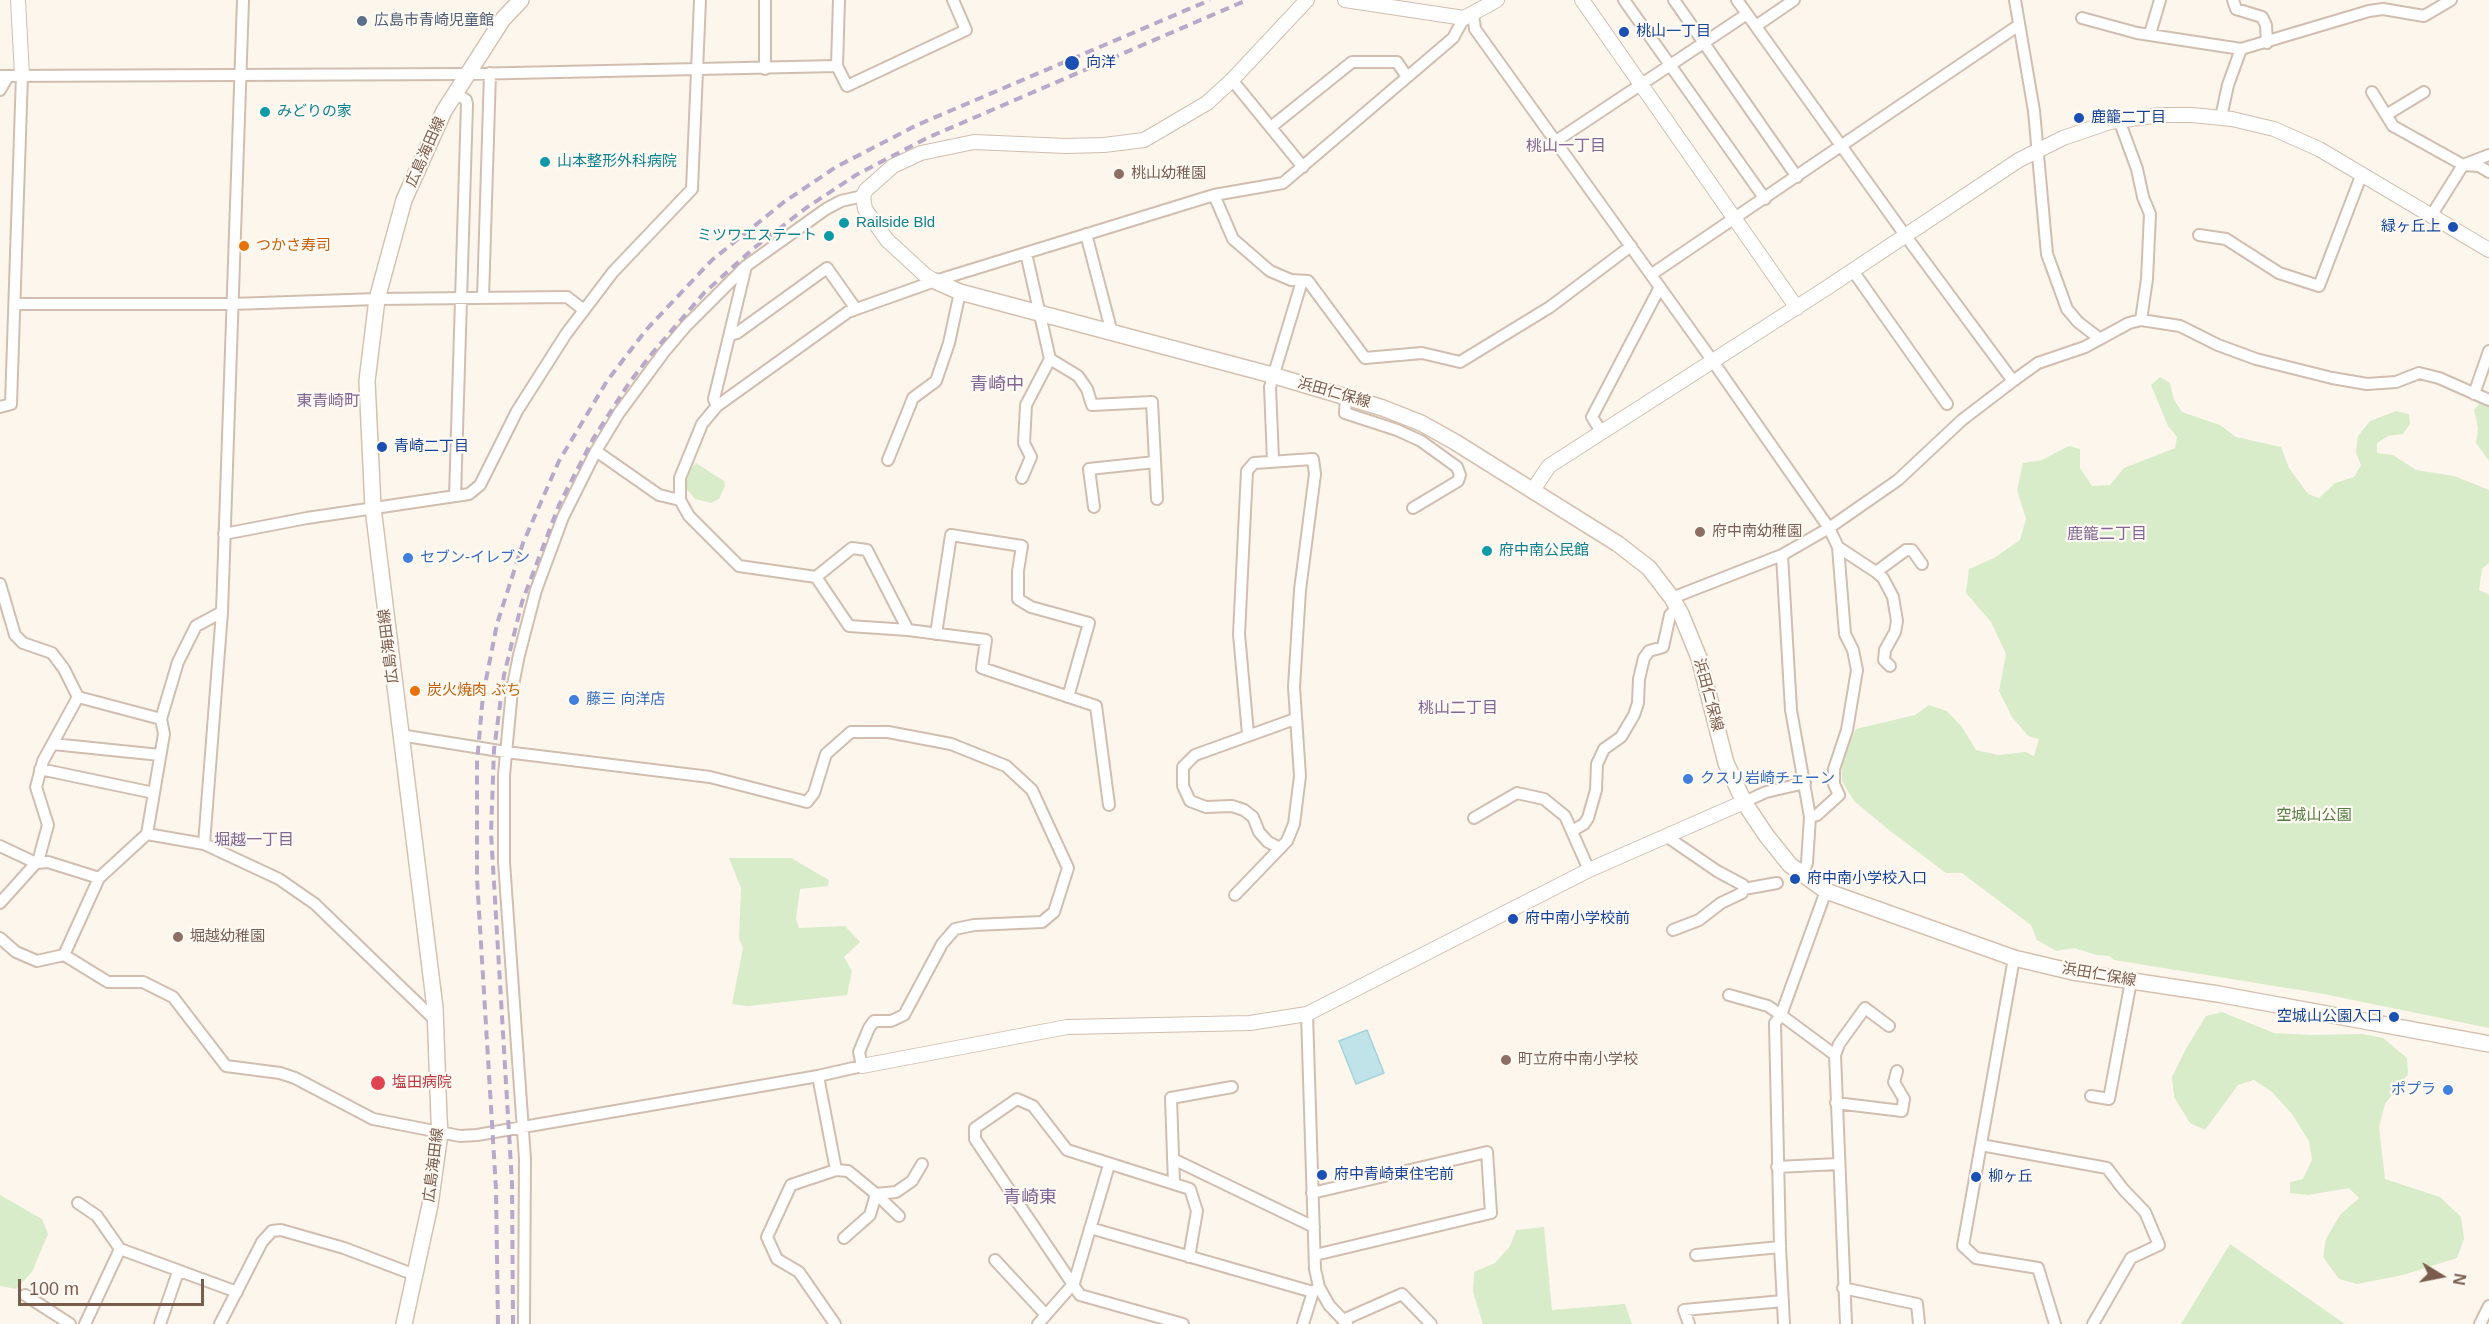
<!DOCTYPE html>
<meta charset="utf-8">
<style>
body{margin:0}
#map{position:relative;width:2489px;height:1324px;overflow:hidden;background:#fdf6ec;font-family:Arial,sans-serif}
canvas{display:block}
.north{position:absolute;left:2411px;top:1246px;width:60px;height:60px;-webkit-text-stroke:4px #fffaf3;paint-order:stroke;rotate:100deg;font-size:16px;font-weight:700;line-height:24px;text-align:center;color:#7a5c4d}
.north::after{content:'';display:block;margin:auto;width:21px;height:27px;background:#7a5c4d;clip-path:polygon(50% 0,100% 100%,50% 72%,0 100%)}
.scale{position:absolute;left:18px;top:1279px;width:186px;height:27px;box-sizing:border-box;border:3px solid #7a5c4d;border-top:0;padding-left:8px;font-size:18px;line-height:21px;white-space:nowrap;color:#7a5c4d;-webkit-text-stroke:4px #fffaf3;paint-order:stroke}
</style>
<div id="map">
<canvas width="2489" height="1324"></canvas>
<div class="north">N</div>
<div class="scale">100 m</div>
</div>
<script>
const c = document.querySelector('canvas').getContext('2d');
c.lineJoin = 'round';
function fillPath(path, color) {
  c.fillStyle = color;
  c.fill(path, 'evenodd');
}
function poly(rows) {
  const path = new Path2D();
  for (const r of rows) {
    path.moveTo(r[0], r[1]);
    for (let i = 2; i < r.length; i += 2) path.lineTo(r[i], r[i + 1]);
  }
  return path;
}
function strokePath(path, color, width, dash) {
  c.strokeStyle = color;
  c.lineWidth = width;
  c.lineCap = dash ? 'butt' : 'round';
  c.setLineDash(dash || []);
  c.stroke(path);
}
function drawText(font, color, halo, rows, align = 'center') {
  c.font = font + ' Arial,"Noto Sans JP",sans-serif';
  c.lineWidth = 4.5;
  c.setLineDash([]);
  c.textBaseline = 'middle';
  c.strokeStyle = halo;
  c.fillStyle = color;
  for (const [text, x, y, turn = 0] of rows) {
    c.save();
    c.translate(x, y);
    c.rotate((+turn || 0) * Math.PI / 180);
    c.textAlign = isNaN(turn) ? turn : align;
    if (halo) c.strokeText(text, 0, 0);
    c.fillText(text, 0, 0);
    c.restore();
  }
}
fillPath(poly([
 [2160,377,2170,383,2174,400,2182,412,2220,425,2236,437,2281,447,2289,468,2308,494,2319,498,2335,483,2354,477,2361,465,2356,453,2358,436,2370,421,2396,411,2409,414,2410,424,2403,434,2388,436,2377,443,2377,453,2393,455,2416,470,2454,476,2489,490,2489,563,2482,569,2479,590,2489,595,2489,1028,2324,994,2114,960,2110,956,2096,955,2074,948,2056,951,2037,940,2031,925,1962,873,1946,873,1889,830,1854,801,1842,781,1841,758,1856,729,1915,715,1929,705,1947,711,1962,727,1976,750,1998,755,2026,752,2034,756,2039,739,2028,736,2012,717,1999,691,2006,654,1991,622,1966,593,1969,569,1994,558,2020,540,2026,519,2017,490,2023,463,2042,460,2069,446,2080,449,2080,468,2092,486,2110,485,2124,468,2175,448,2177,437,2168,426,2151,385],
 [2481,402,2489,405,2489,461,2476,443,2478,428,2474,410],
 [696,463,724,481,725,486,719,499,711,503,695,499,685,487,691,468],
 [729,858,791,858,829,880,828,886,800,889,796,919,799,928,845,926,860,942,844,957,852,971,847,995,748,1006,732,1004,743,948,739,938,741,888],
 [2222,1012,2274,1033,2310,1035,2363,1034,2383,1038,2407,1058,2408,1074,2385,1104,2379,1127,2385,1179,2440,1197,2461,1217,2464,1239,2457,1258,2403,1275,2357,1284,2339,1279,2323,1257,2326,1239,2340,1215,2359,1198,2349,1188,2308,1195,2290,1193,2290,1182,2303,1179,2312,1160,2309,1141,2292,1114,2272,1092,2254,1080,2238,1085,2205,1130,2190,1123,2174,1097,2172,1077,2187,1047,2206,1016],
 [0,1195,42,1219,48,1234,32,1272,16,1289,0,1286],
 [1544,1227,1552,1310,1625,1304,1632,1324,1483,1324,1473,1292,1474,1272,1495,1263,1510,1246,1516,1230],
 [2230,1244,2345,1324,2181,1324]
]), '#d8ecc9');
const water = poly([
 [1367,1030,1384,1073,1356,1084,1339,1041,1367,1030]
]);
fillPath(water, '#bfe3e8');
strokePath(water, '#a5d3da', 1.5);
const minor = poly([
 [1624,0,1765,199],
 [1674,0,1797,177],
 [1737,0,1905,235,2013,381],
 [2015,0,2034,111,2047,254,2067,309,2078,322,2100,339],
 [2233,0,2236,9,2262,17,2266,25,2267,43],
 [1473,14,1475,29,1707,353,1829,528,1838,547,1845,634,1853,650,1857,670,1847,730,1834,769,1834,784,1839,795,1817,815,1810,817],
 [2082,18,2137,33,2241,49,2369,11,2383,9,2424,16,2451,0],
 [1756,26,1794,0],
 [2150,34,2160,0],
 [837,66,839,0],
 [765,69,765,0],
 [0,76,466,74,837,66,847,86,966,30,953,0],
 [1232,80,1303,167],
 [0,90,8,76],
 [2372,92,2393,126,2463,165,2479,166,2489,172],
 [2386,115,2424,92],
 [2221,117,2228,85,2241,49],
 [2119,120,2137,169,2143,197,2150,214,2147,279,2141,320],
 [1271,127,1352,62,1397,62,1407,77],
 [1556,141,1747,14],
 [1214,195,1233,239,1270,271,1291,280,1308,281,1365,358,1422,353,1460,362,1550,307,1631,246],
 [2431,216,2463,165,2489,155],
 [1086,234,1112,333],
 [2199,235,2226,239,2279,273,2319,286,2361,176],
 [1026,253,1050,359],
 [1853,271,1947,404],
 [1652,274,2019,25],
 [483,298,490,73],
 [15,304,232,304,377,299,567,297,584,310],
 [730,335,737,333,827,268,856,309],
 [2474,394,2489,351],
 [1346,396,1345,413,1397,430,1421,441,1457,467,1460,475,1458,481,1413,508],
 [717,406,714,399,746,266],
 [0,407,11,404,22,75],
 [1602,433,1592,417,1660,287],
 [596,451,659,495,680,500],
 [888,460,913,398,936,381,949,343,960,292],
 [1273,460,1270,387,1302,281],
 [1022,478,1031,457,1024,443,1026,405,1050,359,1078,376,1087,389,1092,405,1152,402,1157,499],
 [455,496,467,104,466,100,455,93],
 [1094,507,1089,469,1155,462],
 [224,534,307,518,469,494,480,485,517,411,566,334,613,272,692,189,700,0],
 [1838,547,1876,572,1883,578,1893,597,1897,621,1895,632,1885,650,1884,660,1890,666],
 [1782,555,1791,710,1810,817,1807,863,1802,876],
 [1876,572,1906,550,1912,550,1922,564],
 [816,577,852,548,867,550,908,630],
 [0,584,15,635,23,643,52,653,64,669,78,697,161,719],
 [1672,598,1782,555,1829,528,1898,480,1962,420,2013,381,2038,363,2085,347,2129,323,2141,320,2180,326,2218,345,2256,359,2332,378,2367,384,2396,382,2419,373,2439,378,2489,400],
 [936,634,951,535,1022,546,1018,571,1018,599,1031,607,1089,623,1068,697],
 [53,744,160,755],
 [40,769,154,793],
 [1744,802,1766,792,1805,783],
 [1109,805,1096,706,982,668,986,640,908,630,849,626,816,577,739,566,689,516,680,500,680,478,702,424,717,406,848,312,935,281,1214,195,1283,183,1453,38,1464,18],
 [1474,818,1517,793,1544,799,1565,816,1589,870],
 [1572,831,1584,824,1588,818,1596,790,1597,764,1604,749,1621,737,1634,715,1638,703,1639,679,1644,658,1649,651,1663,647,1670,615,1677,608],
 [147,834,204,844,279,879,315,904,435,1020],
 [1666,836,1717,871,1743,885,1744,889,1742,893,1721,903,1699,920,1673,930],
 [204,844,222,612,243,0],
 [0,846,36,863,39,858,48,825,36,787,43,761,78,697],
 [1280,848,1268,842,1259,832,1253,817,1244,810,1232,806,1206,807,1190,801,1183,786,1183,767,1195,755,1295,719],
 [1744,889,1777,883],
 [1826,891,1781,1015,1835,1055,1846,1324],
 [1235,895,1287,841,1294,824,1300,776,1294,687,1300,590,1315,474,1313,459,1254,463,1247,471,1239,634,1248,734],
 [0,903,36,863,48,862,99,878],
 [0,938,16,952,37,961,64,955,99,878,147,834,164,734,161,719,178,662,196,626,222,612],
 [64,955,108,982,143,982,173,997,226,1066,280,1073,295,1078,373,1119,460,1136,477,1135,818,1076,862,1066,859,1052,869,1028,874,1021,891,1021,904,1015,942,944,955,929,974,925,1042,922,1054,912,1068,868,1032,790,1006,766,951,744,888,732,851,732,826,754,814,793,807,802,710,777,506,752,400,735],
 [2014,958,1963,1246,1976,1258,2038,1268,2055,1324],
 [1729,995,1768,1006,1781,1015,1775,1023,1780,1247,1784,1324],
 [1307,1014,1315,1269,1319,1287,1329,1305,1347,1324],
 [1835,1055,1839,1044,1865,1008,1889,1026],
 [818,1076,836,1170,791,1185,767,1237,777,1259,799,1272,835,1324],
 [2091,1096,2109,1099,2131,981],
 [1836,1103,1902,1111,1904,1099,1894,1082,1897,1071],
 [1981,1145,2107,1168,2123,1189,2145,1212,2159,1245,2131,1258,2093,1324],
 [1173,1159,1314,1227],
 [1777,1167,1838,1164],
 [836,1170,848,1171,876,1194,896,1192,912,1181,922,1164],
 [1174,1184,1171,1098,1232,1087],
 [1312,1193,1487,1152,1491,1213,1315,1255],
 [78,1203,97,1216,120,1249,237,1292],
 [1090,1228,1313,1292,1319,1287],
 [844,1238,870,1215,876,1194,899,1216],
 [1696,1255,1780,1247],
 [995,1260,1046,1315],
 [1843,1288,1917,1304,1919,1324],
 [25,1295,70,1324],
 [1343,1320,1402,1294,1431,1324],
 [85,1324,120,1249],
 [160,1324,178,1272],
 [220,1324,262,1242,272,1231,281,1230,344,1248,415,1275],
 [524,1324,525,1159,504,862,504,775,512,690,519,655,536,590,563,517,596,451,619,413,664,352,686,326,746,266,826,209,841,201,863,196],
 [1038,1324,1074,1283,1109,1165],
 [1183,1324,1080,1295,975,1139,975,1128,1017,1099,1033,1106,1067,1150,1190,1189,1197,1211,1189,1257],
 [1303,1324,1313,1292],
 [1689,1324,1684,1310,1783,1301],
 [2480,1324,2489,1306]
]);
const tertiary = poly([
 [18,0,22,75],
 [1345,0,1464,18,1497,0],
 [1582,0,1797,308],
 [935,281,925,275,887,240,865,209,863,196,866,190,893,166,921,153,974,142,1066,146,1104,145,1144,140,1207,103,1232,80,1307,0],
 [1533,490,1549,466,1825,289,2019,160,2063,138,2110,122,2159,115,2192,115,2232,119,2274,129,2319,149,2489,250],
 [862,1066,1067,1027,1250,1023,1307,1014,1589,870,1744,802]
]);
const secondary = poly([
 [935,281,960,292,1272,375,1383,408,1421,423,1455,442,1618,544,1649,568,1672,598,1681,614,1699,658,1726,763,1744,802,1766,835,1790,865,1826,891,2014,958,2073,972,2218,994,2489,1044],
 [404,1324,430,1205,440,1133,439,1118,435,1008,373,508,367,381,377,299,404,200,444,111,503,19,521,0]
]);
strokePath(minor, '#d1beb0', 14);
strokePath(tertiary, '#d1beb0', 16);
strokePath(secondary, '#d6c0b0', 18);
strokePath(minor, '#fff', 10);
strokePath(tertiary, '#fff', 14);
strokePath(secondary, '#fff', 15);
strokePath(poly([
 [498,1324,496,1189,477,878,477,762,483,695,497,624,523,543,559,461,607,381,646,330,712,260,784,202,836,167,917,125,1210,0],
 [513,1324,512,1183,491,833,494,750,504,675,522,602,559,505,593,439,629,383,654,351,704,293,754,248,806,208,856,175,927,138,1247,0]
]), '#b9a8c9', 4, [9, 6]);
for (const [x, y, r, color] of [
 [362,21,6,"#5c6f8a"],
 [1624,32,6,"#1a4fb4"],
 [1072,63,8,"#1a4fb4"],
 [265,112,6,"#0f9aa8"],
 [2079,118,6,"#1a4fb4"],
 [545,162,6,"#0f9aa8"],
 [1119,174,6,"#8d6e63"],
 [844,223,6,"#0f9aa8"],
 [2453,227,6,"#1a4fb4"],
 [829,236,6,"#0f9aa8"],
 [244,246,6,"#e8710a"],
 [382,447,6,"#1a4fb4"],
 [1700,532,6,"#8d6e63"],
 [1487,551,6,"#0f9aa8"],
 [408,558,6,"#3f7fe0"],
 [415,691,6,"#e8710a"],
 [574,700,6,"#3f7fe0"],
 [1688,779,6,"#3f7fe0"],
 [1795,879,6,"#1a4fb4"],
 [1513,919,6,"#1a4fb4"],
 [178,937,6,"#8d6e63"],
 [2394,1017,6,"#1a4fb4"],
 [1506,1060,6,"#8d6e63"],
 [378,1083,8,"#e0444e"],
 [2448,1090,6,"#3f7fe0"],
 [1322,1175,6,"#1a4fb4"],
 [1976,1177,6,"#1a4fb4"]
]) {
  const dot = new Path2D();
  dot.arc(x, y, r, 0, 2 * Math.PI);
  c.fillStyle = color;
  c.fill(dot);
  strokePath(dot, '#fffaf3', 2);
}
drawText('15px', '#4e5e75', '#fffaf3', [
 ["広島市青崎児童館",374,21]
], 'left');
drawText('15px', '#164399', '#fffaf3', [
 ["桃山一丁目",1636,32],
 ["向洋",1086,63],
 ["鹿籠二丁目",2091,118],
 ["緑ヶ丘上",2441,227,"right"],
 ["青崎二丁目",394,447],
 ["府中南小学校入口",1807,879],
 ["府中南小学校前",1525,919],
 ["空城山公園入口",2382,1017,"right"],
 ["府中青崎東住宅前",1334,1175],
 ["柳ヶ丘",1988,1177]
], 'left');
drawText('15px', '#0d838f', '#fffaf3', [
 ["みどりの家",277,112],
 ["山本整形外科病院",557,162],
 ["Railside Bld",856,223],
 ["ミツワエステート",817,236,"right"],
 ["府中南公民館",1499,551]
], 'left');
drawText('15px', '#7a5c4d', '#fffaf3', [
 ["広島海田線",426,152,-66],
 ["浜田仁保線",1334,393,16],
 ["広島海田線",389,646,-97],
 ["浜田仁保線",1708,695,75],
 ["浜田仁保線",2099,975,10],
 ["広島海田線",434,1165,-83]
]);
drawText('15px', '#785e54', '#fffaf3', [
 ["桃山幼稚園",1131,174],
 ["府中南幼稚園",1712,532],
 ["堀越幼稚園",190,937],
 ["町立府中南小学校",1518,1060]
], 'left');
drawText('15px', '#c56008', '#fffaf3', [
 ["つかさ寿司",256,246],
 ["炭火焼肉 ぶち",427,691]
], 'left');
drawText('15px', '#366cbe', '#fffaf3', [
 ["セブン-イレブン",420,558],
 ["藤三 向洋店",586,700],
 ["クスリ岩崎チェーン",1700,779],
 ["ポプラ",2436,1090,"right"]
], 'left');
drawText('15px', '#537a41', '#fffaf3', [
 ["空城山公園",2314,816]
]);
drawText('15px', '#be3a42', '#fffaf3', [
 ["塩田病院",392,1083]
], 'left');
drawText('16px', '#846695', '#fffaf3', [
 ["桃山一丁目",1566,147],
 ["東青崎町",328,402],
 ["鹿籠二丁目",2107,535],
 ["桃山二丁目",1458,709],
 ["堀越一丁目",254,841]
]);
drawText('18px', '#846695', '#fffaf3', [
 ["青崎中",997,385],
 ["青崎東",1030,1198]
]);
</script>
